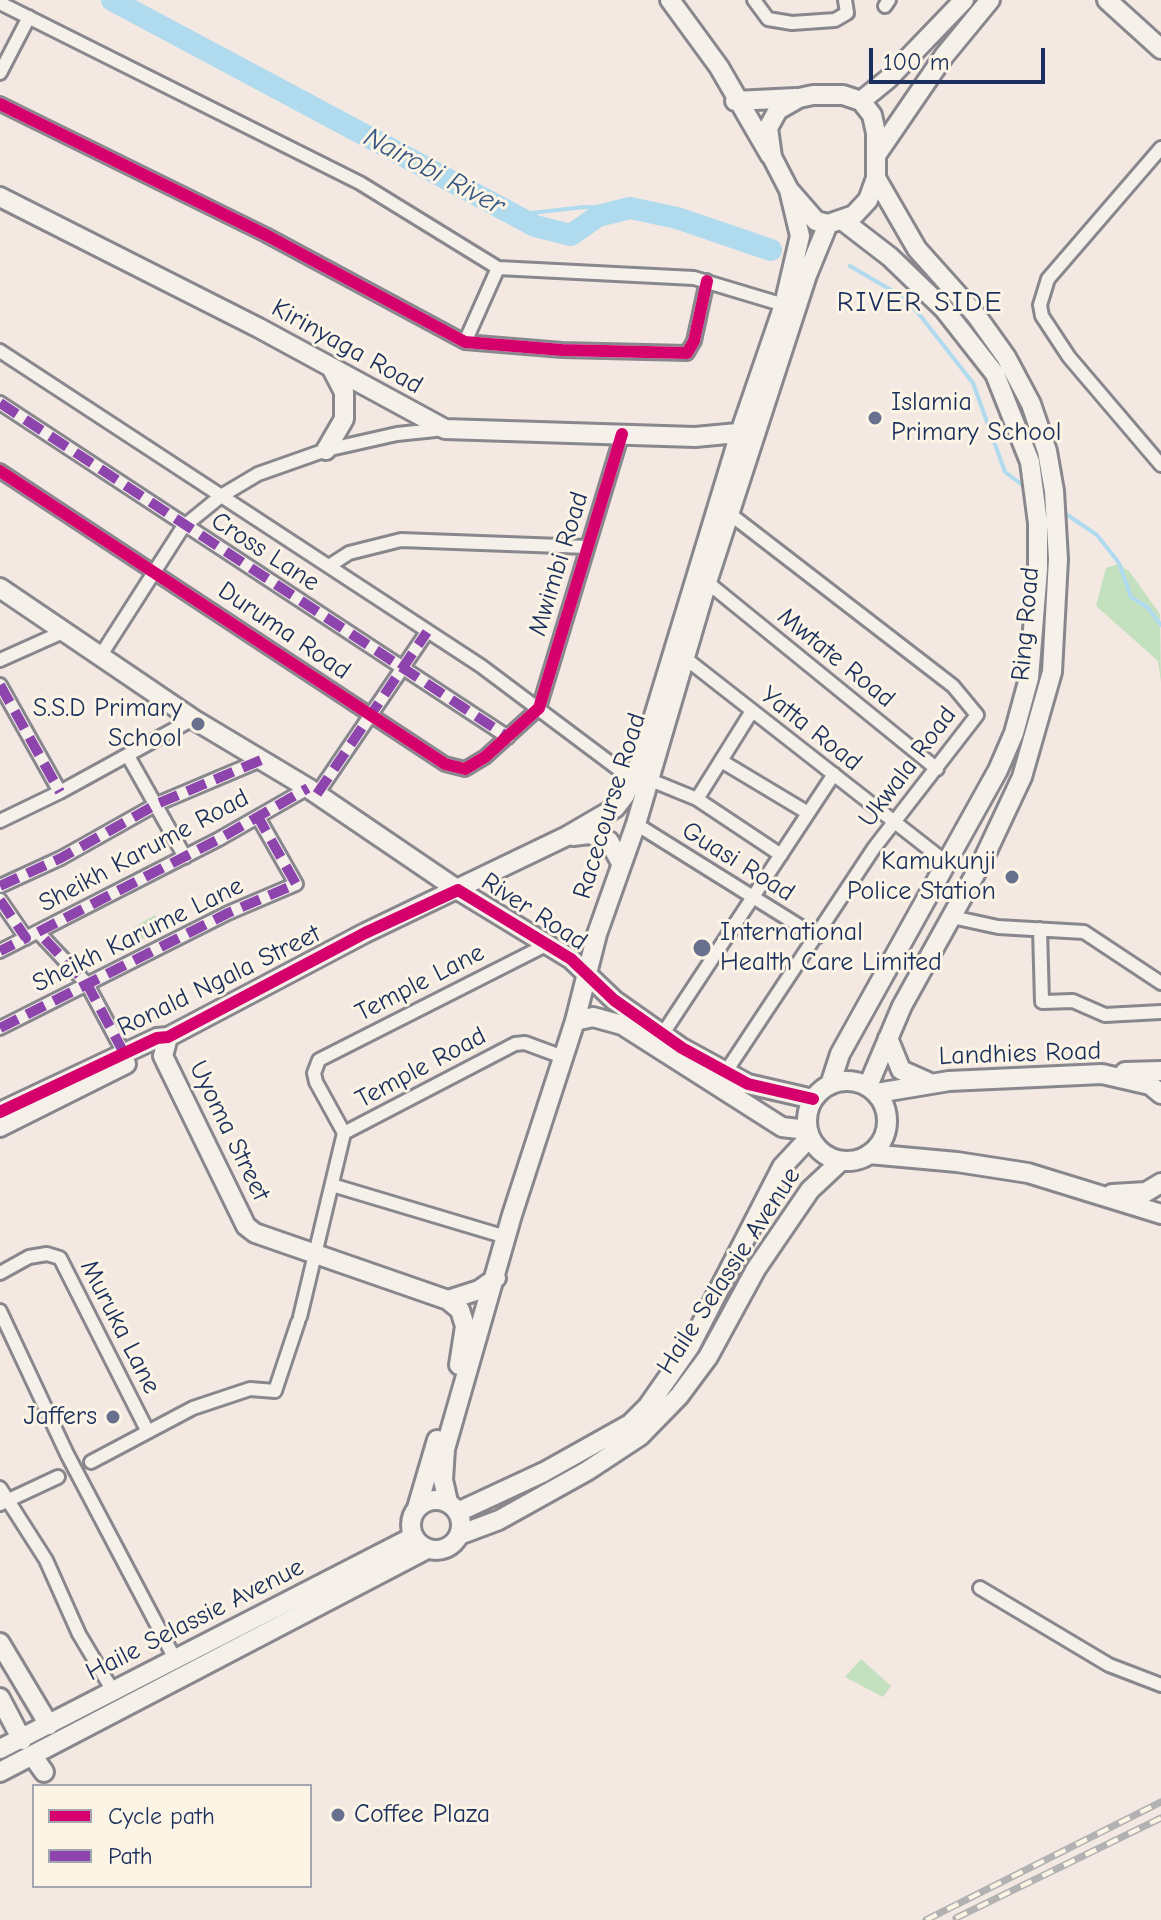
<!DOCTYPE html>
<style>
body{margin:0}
#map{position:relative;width:1161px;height:1920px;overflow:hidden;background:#f3e8e2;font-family:"Comic Neue",sans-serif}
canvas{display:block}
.legend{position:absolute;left:32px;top:1784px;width:280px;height:104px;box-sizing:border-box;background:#fcf5e5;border:2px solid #a2a6af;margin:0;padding:10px 14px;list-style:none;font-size:24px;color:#1b2f5e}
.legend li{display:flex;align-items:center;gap:16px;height:40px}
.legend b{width:40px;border:2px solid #a2a6af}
.scale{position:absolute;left:869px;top:48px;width:176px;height:36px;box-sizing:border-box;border:4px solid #1b2f5e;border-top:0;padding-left:10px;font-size:24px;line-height:28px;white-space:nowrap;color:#1b2f5e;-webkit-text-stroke:6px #fcf5e5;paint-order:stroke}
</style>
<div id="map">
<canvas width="1161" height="1920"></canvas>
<ul class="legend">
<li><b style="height:10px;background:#d6006c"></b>Cycle path</li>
<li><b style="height:10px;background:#8e44ad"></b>Path</li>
</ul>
<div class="scale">100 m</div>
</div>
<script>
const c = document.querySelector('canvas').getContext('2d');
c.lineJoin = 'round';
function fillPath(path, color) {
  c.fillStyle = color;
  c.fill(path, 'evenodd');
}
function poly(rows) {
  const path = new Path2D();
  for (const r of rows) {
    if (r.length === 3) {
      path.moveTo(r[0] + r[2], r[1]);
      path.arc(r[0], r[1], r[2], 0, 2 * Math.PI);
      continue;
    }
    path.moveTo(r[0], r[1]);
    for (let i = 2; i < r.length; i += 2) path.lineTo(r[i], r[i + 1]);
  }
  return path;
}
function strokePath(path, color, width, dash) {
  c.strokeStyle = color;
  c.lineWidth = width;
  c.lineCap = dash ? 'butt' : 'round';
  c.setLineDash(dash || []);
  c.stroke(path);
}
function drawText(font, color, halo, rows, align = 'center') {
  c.font = font + ' "Comic Neue",sans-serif';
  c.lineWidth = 6;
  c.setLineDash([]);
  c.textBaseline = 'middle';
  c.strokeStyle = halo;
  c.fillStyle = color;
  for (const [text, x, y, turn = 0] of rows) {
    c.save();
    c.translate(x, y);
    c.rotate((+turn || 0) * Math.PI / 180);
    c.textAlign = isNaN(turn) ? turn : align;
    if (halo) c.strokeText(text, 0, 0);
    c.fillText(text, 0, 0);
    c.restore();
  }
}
fillPath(poly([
 [1118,564,1129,571,1160,614,1161,682,1158,661,1096,606,1106,568],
 [155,915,162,930,140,940,134,927],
 [861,1659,891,1686,883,1697,845,1677]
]), '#c3e0bf');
strokePath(poly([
 [514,215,584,207,630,208],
 [850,266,908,300,973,383,1005,472,1029,490],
 [1063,512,1097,535,1119,563,1131,597,1147,607,1161,625]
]), '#b0dbef', 4);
strokePath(poly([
 [112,0,535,226,571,235,598,216,630,208,677,218,771,250]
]), '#b0dbef', 22);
const street = poly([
 [754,0,768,19,792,23,835,20,847,13,845,0],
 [0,3,360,183,498,268,465,342],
 [885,6,889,0],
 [0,73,29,17],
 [0,104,266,235,465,342,562,350,687,353,694,341,707,281],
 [1161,148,1048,279,1040,305,1042,316,1069,357,1161,465],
 [498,268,694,278,784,305],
 [0,351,481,666,633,780],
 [0,403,508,737],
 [0,471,445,764,465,769,485,757,539,708,622,434],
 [329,566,349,553,401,540,587,547],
 [707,582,937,769],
 [101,655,183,527,221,496,258,474,326,450,397,434,445,429],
 [685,658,947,863],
 [0,660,65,631],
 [0,685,60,792],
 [128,756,185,857],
 [723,762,808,813],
 [648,779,697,799,781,855],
 [317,794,427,632],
 [697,799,752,711],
 [0,821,60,792,193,719],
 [636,824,817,937],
 [0,886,61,858,157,804,261,760],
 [0,900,26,938],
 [952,917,998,927,1084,932,1161,983],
 [1040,929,1042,1002,1073,1001,1105,1015,1161,1012],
 [38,932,87,984,124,1053],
 [0,951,219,839,308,788],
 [0,1028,228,913,296,884,258,817],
 [662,1035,834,774],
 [725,1073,874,848,977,715,953,686,730,514],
 [344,1133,316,1082,314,1073,319,1060,548,944],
 [332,1185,506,1237],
 [0,1273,29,1257,47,1254,60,1258,148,1432],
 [0,1311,67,1454,175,1659],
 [300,1317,344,1133,515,1044,525,1043,563,1057],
 [91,1462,193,1408,250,1389,275,1391,298,1322],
 [0,1488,46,1560,79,1634,113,1691],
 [0,1504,58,1477],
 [980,1588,1109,1665,1161,1685]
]);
const secondary = poly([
 [670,0,719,67,770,155],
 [1107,0,1161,49],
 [813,95,843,95,861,101,872,115,876,133,876,178,868,200,854,215,828,224,816,221,789,190,772,157,768,128,778,110,799,98,813,95],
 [735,101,796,98],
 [861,101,888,79,964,0],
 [877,154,944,56,990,0],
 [0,197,259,328,445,429,695,437,748,432],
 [326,450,344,419,344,392,332,369],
 [0,588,193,719,308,788,458,890,571,959,614,1000,682,1048,748,1084,813,1099],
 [573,836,589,834,609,841,621,863],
 [575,1021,593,1017,622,1025,782,1127,807,1130],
 [168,1037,163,1056,246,1226,255,1233,448,1300,460,1310,465,1326,459,1365],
 [888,1038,901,1070,928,1082],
 [1125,1072,1161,1071],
 [847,1121,40],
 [830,1085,840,1054,998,770,1014,733,1029,678,1038,569,1038,523,1030,462,995,374,944,309,890,257,842,220],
 [868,1086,902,1006,983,860,1022,777,1052,672,1058,559,1054,491,1047,451,1031,404,1006,357,976,315,917,249,876,178],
 [877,1093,949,1081,1102,1074,1150,1085,1161,1094],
 [0,1112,157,1038,168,1037,365,933,567,836,615,808,625,795,640,762,740,433,784,305,800,236,789,190],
 [0,1127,126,1064],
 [869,1154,957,1162,1028,1173,1161,1214],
 [1112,1194,1146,1192,1161,1183],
 [448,1300,479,1290,496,1278],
 [436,1525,25],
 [448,1502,443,1480,445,1449,512,1215,575,1021,597,934,636,824,707,582,807,275,828,224],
 [417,1508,437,1440],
 [458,1512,544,1472,630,1424,648,1406,690,1346,782,1167,809,1138],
 [459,1535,499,1520,587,1471,640,1436,679,1396,708,1357,756,1269,810,1190,841,1161],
 [0,1643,49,1725],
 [0,1698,22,1740],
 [0,1749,413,1537],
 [32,1755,44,1772],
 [0,1772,427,1549]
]);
strokePath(street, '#88878d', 18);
strokePath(secondary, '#88878d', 24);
strokePath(street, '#f5f0ea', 12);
strokePath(secondary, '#f5f0ea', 18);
const rail = poly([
 [956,1918,1161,1818],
 [926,1920,1161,1802]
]);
strokePath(rail, '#b2b2b3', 7);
strokePath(rail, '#fcf5e5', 4, [12]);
strokePath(poly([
 [0,403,508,737],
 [0,685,60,792],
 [317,794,427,632],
 [0,886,61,858,157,804,261,760],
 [0,900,26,938,0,951],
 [0,1028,228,913,296,884,258,817],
 [124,1053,87,984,38,932,219,839,308,788]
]), '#8e44ad', 10, [20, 10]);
strokePath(poly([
 [0,104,266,235,465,342,562,350,687,353,694,341,707,281],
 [0,471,445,764,465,769,485,757,539,708,622,434],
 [0,1112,157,1038,168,1037,365,933,458,890,571,959,614,1000,682,1048,748,1084,813,1099]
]), '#d6006c', 12);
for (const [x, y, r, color] of [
 [875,418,8,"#67708c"],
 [198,724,8,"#67708c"],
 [1012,877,8,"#67708c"],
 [702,948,10,"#67708c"],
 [113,1417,8,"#67708c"],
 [338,1815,8,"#67708c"]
]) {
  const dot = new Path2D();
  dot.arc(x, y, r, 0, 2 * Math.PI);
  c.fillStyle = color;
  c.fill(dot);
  strokePath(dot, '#fcf5e5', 3);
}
drawText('26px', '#1b2f5e', '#fcf5e5', [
 ["Kirinyaga Road",347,347,29],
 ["Cross Lane",265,552,33],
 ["Mwimbi Road",559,564,-73],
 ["Ring Road",1026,624,-85],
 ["Duruma Road",284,631,34],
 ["Mwtate Road",836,658,39],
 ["Yatta Road",811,729,38],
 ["Ukwala Road",908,767,-53],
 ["Racecourse Road",610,806,-73],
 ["Sheikh Karume Road",144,851,-28],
 ["Guasi Road",738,862,32],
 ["River Road",534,912,33],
 ["Sheikh Karume Lane",138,935,-26],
 ["Ronald Ngala Street",219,981,-26],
 ["Temple Lane",420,983,-27],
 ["Landhies Road",1020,1054,-2],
 ["Temple Road",421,1068,-28],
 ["Uyoma Street",229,1131,64],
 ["Haile Selassie Avenue",729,1271,-57],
 ["Muruka Lane",120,1327,63],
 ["Haile Selassie Avenue",195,1620,-27]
]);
drawText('26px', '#1b2f5e', '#fcf5e5', [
 ["Islamia",891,403],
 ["Primary School",891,433],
 ["S.S.D Primary",182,709,"right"],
 ["School",182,739,"right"],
 ["Kamukunji",996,862,"right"],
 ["Police Station",996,892,"right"],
 ["International",720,933],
 ["Health Care Limited",720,963],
 ["Jaffers",97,1417,"right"],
 ["Coffee Plaza",354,1815]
], 'left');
drawText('italic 28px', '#395984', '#fcf5e5', [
 ["Nairobi River",434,172,28]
]);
c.letterSpacing = '2px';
drawText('28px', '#1b2f5e', '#fcf5e5', [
 ["RIVER SIDE",920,303]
]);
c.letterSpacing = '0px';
</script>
